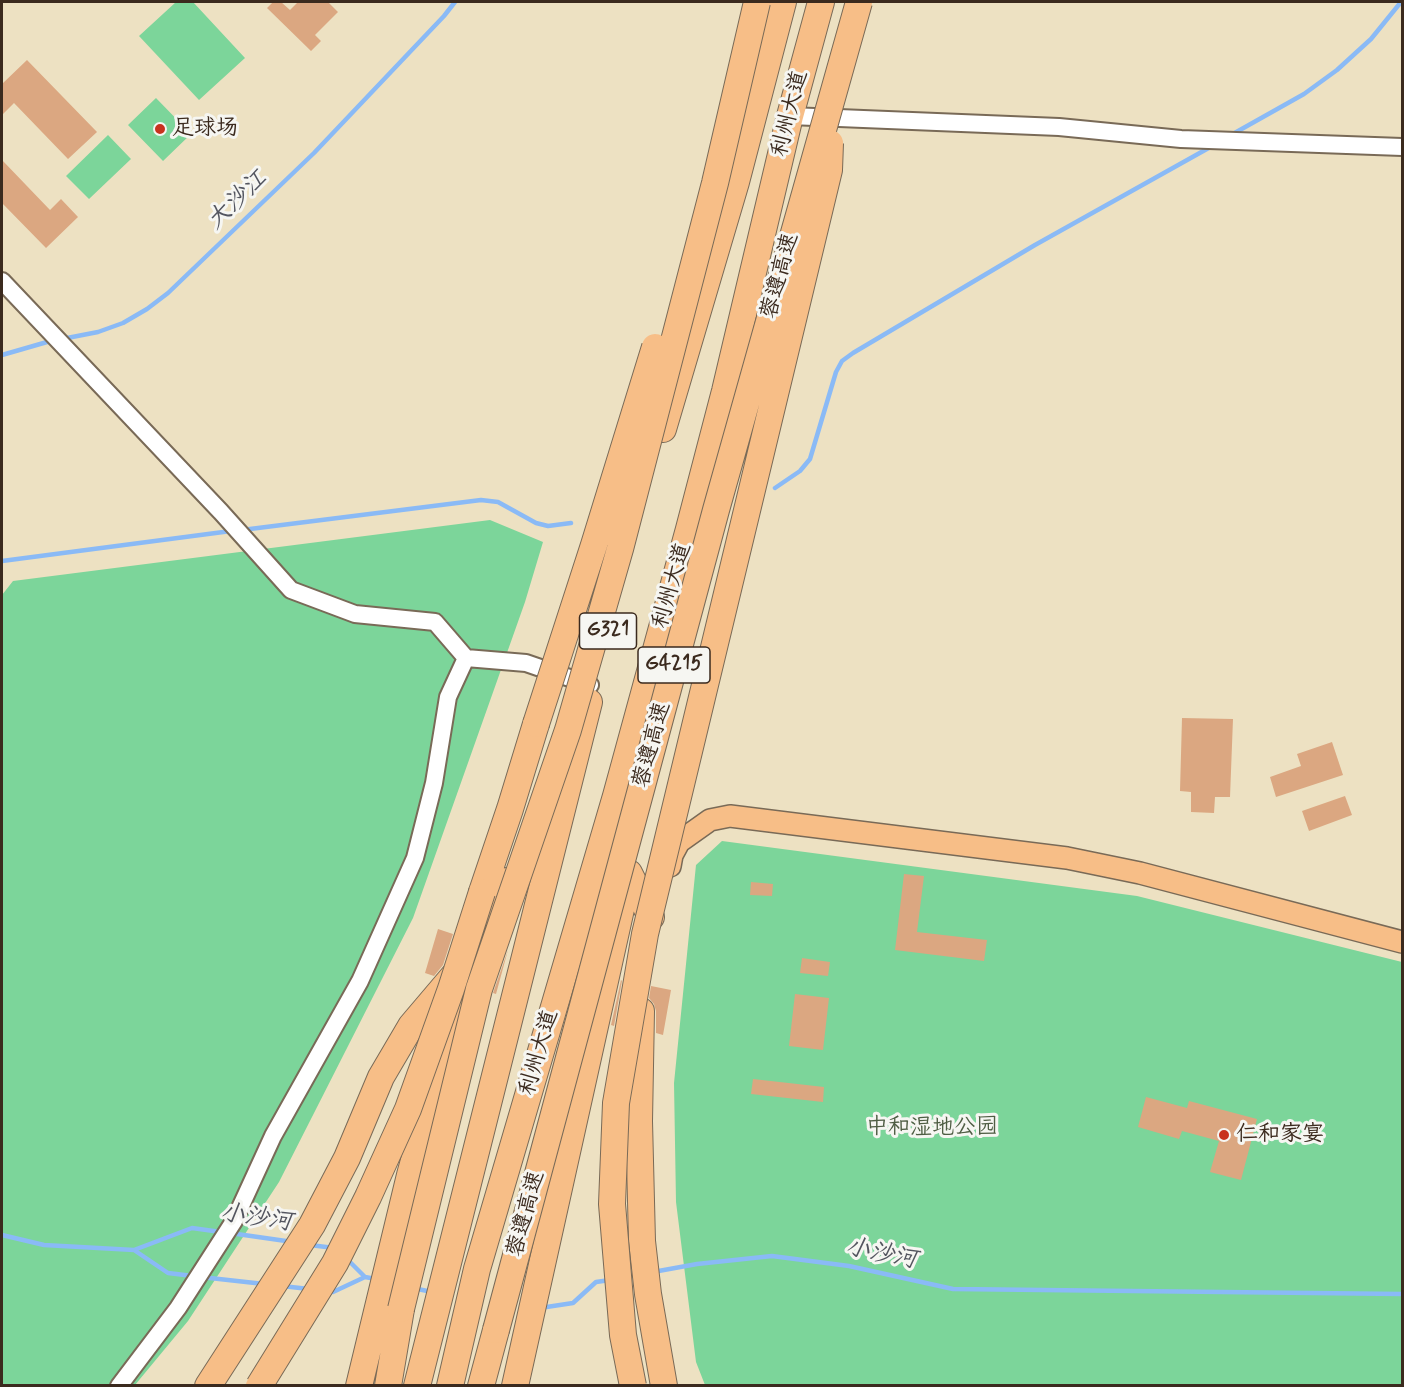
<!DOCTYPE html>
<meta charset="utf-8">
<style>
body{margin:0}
#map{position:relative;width:1404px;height:1387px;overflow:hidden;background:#ede1c2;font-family:Mynerve,sans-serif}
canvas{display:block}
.frame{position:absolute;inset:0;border:3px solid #3b2a1e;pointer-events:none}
</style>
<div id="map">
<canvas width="1404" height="1387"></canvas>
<div class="frame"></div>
</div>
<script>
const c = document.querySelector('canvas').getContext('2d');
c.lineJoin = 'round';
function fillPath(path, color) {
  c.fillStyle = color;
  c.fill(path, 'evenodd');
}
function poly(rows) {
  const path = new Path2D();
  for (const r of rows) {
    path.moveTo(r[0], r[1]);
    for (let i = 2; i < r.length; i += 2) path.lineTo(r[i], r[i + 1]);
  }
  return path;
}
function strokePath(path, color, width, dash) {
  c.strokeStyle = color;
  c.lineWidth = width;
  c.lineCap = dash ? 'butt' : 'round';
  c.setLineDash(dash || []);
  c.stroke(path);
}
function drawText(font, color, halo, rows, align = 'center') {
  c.font = font + ' Mynerve,"LXGW WenKai TC",sans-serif';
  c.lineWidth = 6;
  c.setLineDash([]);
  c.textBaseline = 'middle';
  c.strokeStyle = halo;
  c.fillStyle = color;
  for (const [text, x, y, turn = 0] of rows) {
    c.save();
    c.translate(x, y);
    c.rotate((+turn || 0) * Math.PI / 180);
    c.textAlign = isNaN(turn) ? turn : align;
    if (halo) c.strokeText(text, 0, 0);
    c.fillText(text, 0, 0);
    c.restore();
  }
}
fillPath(poly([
 [176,2,193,2,245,58,199,100,139,36],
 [156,98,191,134,163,161,128,125],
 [108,135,131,159,89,199,66,176],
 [490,520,543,542,525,602,413,918,279,1182,188,1321,135,1385,2,1385,2,595,13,581],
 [722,841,1137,896,1402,962,1402,1385,705,1385,696,1362,676,1202,674,1083,696,865]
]), '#7cd59a');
strokePath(poly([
 [1231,135,1304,94,1337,70,1371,39,1401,2],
 [62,339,98,332,123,323,147,309,168,293,314,153,444,16,455,2],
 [2,355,54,340],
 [775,488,800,471,810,459,836,372,842,361,853,353,1035,245,1214,145],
 [242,530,481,500,498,502,536,523,548,526,571,523],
 [2,561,231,531],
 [230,1233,293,1242],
 [2,1235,44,1245,134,1250,192,1228,221,1232],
 [310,1245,334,1248],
 [134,1250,168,1273,193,1276],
 [347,1259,365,1277,376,1279],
 [653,1272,697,1264,772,1256,849,1266,953,1289,1402,1294],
 [201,1277,264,1284],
 [282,1286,309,1289],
 [413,1288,432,1292],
 [326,1291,333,1292,365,1277],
 [540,1308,573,1303,596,1282,610,1280]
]), '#8abaf6', 4.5);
fillPath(poly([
 [273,2,281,2,290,10,298,2,328,2,338,12,315,35,321,41,311,51,267,8],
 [27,60,97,132,68,159,14,103,2,115,2,84],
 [2,160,50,210,61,199,78,217,46,248,2,203],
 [1182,718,1233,719,1230,797,1215,797,1214,813,1191,812,1191,792,1180,791],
 [1332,742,1343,775,1276,797,1270,777,1301,766,1297,754],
 [1345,796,1352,815,1309,831,1302,811],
 [904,874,924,876,917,932,987,940,984,961,895,950],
 [751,882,773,884,772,896,750,895],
 [438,929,453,934,443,965,434,976,425,973],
 [508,950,496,994,493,993],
 [802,958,830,962,828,976,800,973],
 [621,980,622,981,614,1026,611,1025],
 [651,986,671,990,663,1035,656,1033,656,1011,654,1004,649,998],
 [795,994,829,998,823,1050,789,1046],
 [753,1079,824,1087,823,1102,751,1094],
 [1146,1097,1187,1108,1189,1101,1257,1119,1241,1180,1210,1172,1219,1141,1182,1131,1179,1139,1138,1127]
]), '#dba781');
const minor = poly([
 [790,116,1059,127,1181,139,1402,147],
 [2,281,221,512,291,590,355,614,435,622,466,658,526,663,590,685],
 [119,1386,178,1308,234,1221,273,1136,360,981,415,858,434,783,448,697,466,658]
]);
const major = poly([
 [670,866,672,855,679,842,710,820,730,816,1067,858,1140,873,1402,942]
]);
const highway = poly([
 [663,429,736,182,783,2],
 [629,873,651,917],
 [482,892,510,809,536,724],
 [641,1011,639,1121,642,1241,648,1294,664,1386],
 [208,1386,312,1225,347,1158,381,1077,411,1026,456,973],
 [359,1386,410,1175,470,957,507,881],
 [388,1386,401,1309],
 [417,1386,589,702],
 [450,1386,477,1269,616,796,689,529,725,391,790,116,821,2],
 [481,1386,496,1330],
 [515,1386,623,900]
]);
strokePath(minor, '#796a57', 20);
strokePath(major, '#796a57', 24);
strokePath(highway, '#796a57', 28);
strokePath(minor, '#fff', 16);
strokePath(major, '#f7be87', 21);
strokePath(highway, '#f7be87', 26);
const highwayBridge = poly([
 [536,724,594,545,655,347],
 [401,1309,479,989,568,730,620,549,715,183,757,2],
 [496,1330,716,510,859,2],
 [259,1386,335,1263,368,1197,408,1109,451,989,482,892],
 [633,1386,623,1335,612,1204,616,1103,645,934,829,170,830,143]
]);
strokePath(highwayBridge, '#796a57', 28, []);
strokePath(highwayBridge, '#f7be87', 26);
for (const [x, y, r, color] of [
 [160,129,6,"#c8321e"],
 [1224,1135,6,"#c8321e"]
]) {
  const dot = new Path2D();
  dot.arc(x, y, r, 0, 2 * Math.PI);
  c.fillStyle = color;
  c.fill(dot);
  strokePath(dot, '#f6f6f2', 2);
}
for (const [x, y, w] of [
 [608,631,57],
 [674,665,72]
]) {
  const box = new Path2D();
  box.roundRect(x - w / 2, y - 18, w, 36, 4.5);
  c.fillStyle = '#f6f6f2';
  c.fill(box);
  strokePath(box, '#3b2a1e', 1.5);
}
drawText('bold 21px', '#3b2a1e', null, [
 ["G321",608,631],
 ["G4215",674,665]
]);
drawText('22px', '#3b2a1e', '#f6f6f2', [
 ["利州大道",791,114,-76],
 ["蓉遵高速",781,276,-75],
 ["利州大道",673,586,-74],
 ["蓉遵高速",653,745,-75],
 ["利州大道",540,1053,-74],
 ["蓉遵高速",527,1214,-75]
]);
drawText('22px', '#3b2a1e', '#f6f6f2', [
 ["足球场",172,129],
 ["仁和家宴",1236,1135]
], 'left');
drawText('22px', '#4e5d43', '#f6f6f2', [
 ["中和湿地公园",932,1128]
]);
drawText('italic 24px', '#53555f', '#f6f6f2', [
 ["大沙江",238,201,-44],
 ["小沙河",256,1219,8],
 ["小沙河",881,1255,11]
]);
</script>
